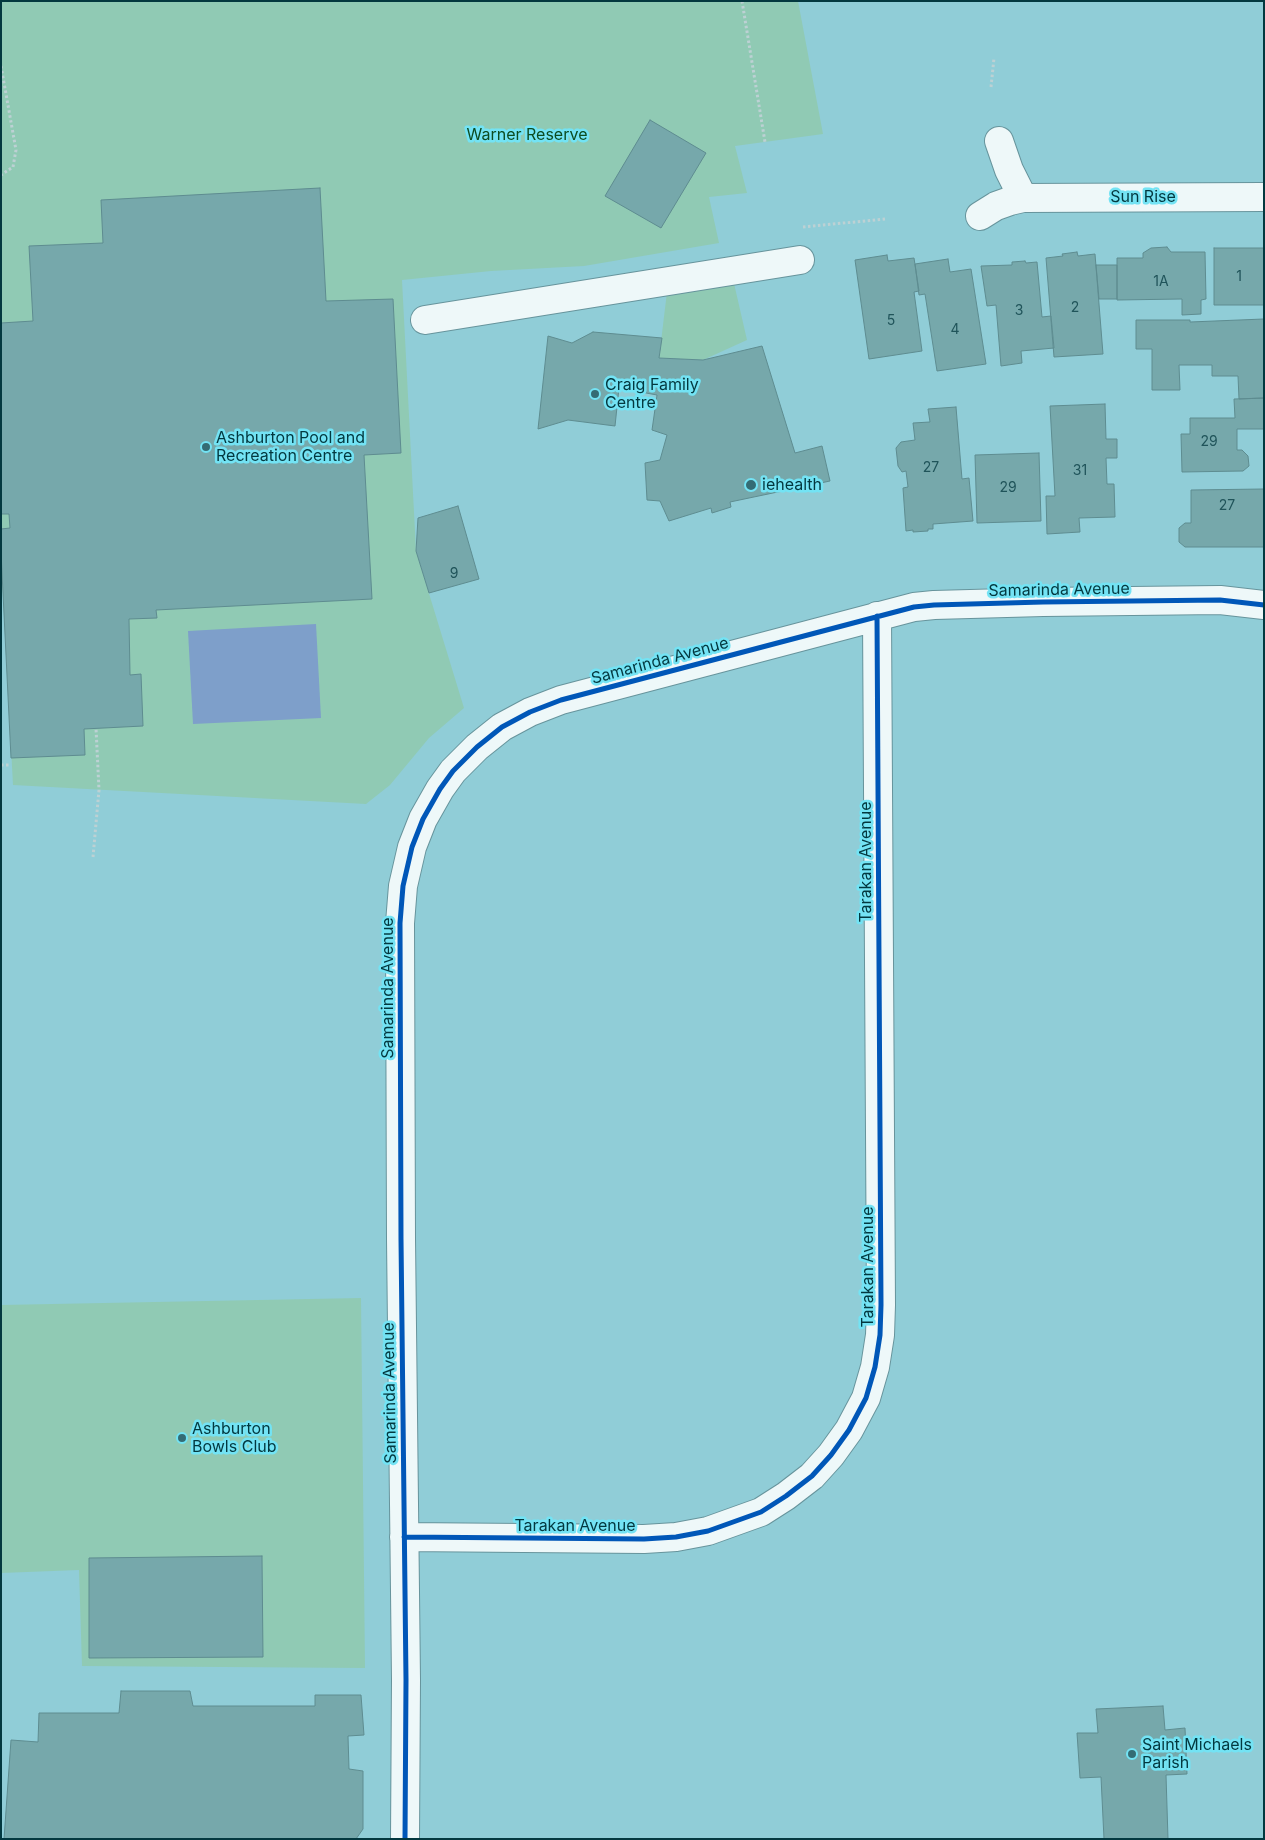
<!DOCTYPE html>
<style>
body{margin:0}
#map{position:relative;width:1265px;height:1840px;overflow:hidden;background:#90cdd7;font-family:Inter,sans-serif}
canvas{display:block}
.frame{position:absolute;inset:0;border:2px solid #03383f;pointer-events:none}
</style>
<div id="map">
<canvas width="1265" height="1840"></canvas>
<div class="frame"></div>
</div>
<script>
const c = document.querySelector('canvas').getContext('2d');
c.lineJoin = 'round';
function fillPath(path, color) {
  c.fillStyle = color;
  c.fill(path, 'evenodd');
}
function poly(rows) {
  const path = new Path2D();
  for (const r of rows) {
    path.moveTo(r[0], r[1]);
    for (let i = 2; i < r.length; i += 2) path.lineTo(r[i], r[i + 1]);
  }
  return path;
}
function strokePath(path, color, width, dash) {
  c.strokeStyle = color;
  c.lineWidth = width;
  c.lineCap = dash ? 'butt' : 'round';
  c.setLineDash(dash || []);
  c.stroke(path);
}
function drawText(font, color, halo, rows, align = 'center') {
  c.font = font + ' Inter,sans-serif';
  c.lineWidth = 5;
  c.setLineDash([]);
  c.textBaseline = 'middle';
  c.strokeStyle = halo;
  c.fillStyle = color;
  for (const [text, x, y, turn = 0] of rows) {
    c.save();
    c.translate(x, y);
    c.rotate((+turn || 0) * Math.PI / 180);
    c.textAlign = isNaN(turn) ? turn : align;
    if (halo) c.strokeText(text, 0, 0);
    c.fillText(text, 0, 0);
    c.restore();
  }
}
fillPath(poly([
 [1,1,798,1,823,134,735,146,747,193,709,197,719,243,584,266,491,271,402,280,416,551,464,708,429,738,390,785,366,804,13,785,1,560],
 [733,279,747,340,703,360,659,358,667,292],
 [361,1298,365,1668,82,1666,79,1570,1,1573,1,1305]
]), '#90cab4');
fillPath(poly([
 [316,624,321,718,193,724,188,631]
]), '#7e9fca');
const building = poly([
 [650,120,706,153,661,228,605,196,650,120],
 [320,188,326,301,393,299,401,453,364,455,372,599,156,610,157,618,129,619,130,675,141,674,143,726,84,729,85,755,11,758,1,552,1,529,10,528,9,514,1,514,1,323,33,321,29,246,103,243,101,200,320,188],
 [1167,247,1171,252,1205,252,1206,299,1201,300,1201,314,1182,315,1182,299,1117,300,1117,258,1143,258,1143,253,1151,248,1167,247],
 [1214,248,1264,248,1264,305,1214,305,1214,248],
 [1077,252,1078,256,1095,254,1103,354,1054,357,1046,258,1063,256,1062,254,1077,252],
 [887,255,888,261,914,258,919,291,914,292,922,351,869,359,855,260,887,255],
 [948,259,950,272,971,269,986,364,937,371,925,294,919,295,915,264,948,259],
 [1025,261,1026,263,1037,262,1042,317,1051,316,1054,348,1021,351,1022,363,1001,366,996,305,987,306,981,266,1012,265,1012,262,1025,261],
 [1096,265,1117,265,1117,299,1099,299,1096,265],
 [1264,319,1264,398,1239,399,1238,376,1212,376,1212,365,1179,365,1180,390,1152,390,1152,349,1136,349,1136,320,1190,320,1190,322,1264,319],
 [593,332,662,338,659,358,703,360,762,346,795,453,822,446,830,481,730,502,731,507,712,513,711,508,669,521,660,501,647,500,645,463,660,460,667,435,652,430,657,395,619,388,615,426,568,420,538,429,548,336,572,343,593,332],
 [1264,398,1264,429,1237,429,1237,450,1242,450,1248,456,1249,466,1243,471,1182,472,1181,434,1190,434,1190,418,1235,418,1234,399,1264,398],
 [1105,404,1106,439,1117,439,1117,458,1106,458,1107,484,1114,484,1115,517,1079,518,1080,532,1047,534,1046,496,1055,496,1050,406,1105,404],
 [956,407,962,479,969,478,973,521,933,524,933,529,928,529,928,531,913,532,913,530,906,531,903,488,908,487,906,471,902,472,898,466,896,448,901,442,915,440,913,423,930,422,928,409,956,407],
 [1039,453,1041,521,977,523,975,455,1039,453],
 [1264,489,1264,547,1185,547,1179,542,1179,528,1185,523,1191,523,1191,490,1264,489],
 [458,506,479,579,429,593,416,551,418,518,458,506],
 [262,1556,263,1657,89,1658,89,1558,262,1556],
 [121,1691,190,1691,193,1706,315,1706,315,1695,361,1695,364,1735,348,1736,349,1769,363,1771,363,1829,356,1839,4,1839,11,1740,38,1742,39,1713,119,1713,121,1691],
 [1163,1706,1165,1730,1185,1728,1187,1774,1166,1775,1168,1839,1104,1839,1101,1777,1080,1778,1077,1733,1098,1733,1096,1709,1163,1706]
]);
fillPath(building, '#76a8ab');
strokePath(building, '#5e8c90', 1);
const minor = poly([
 [999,141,1009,170,1023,198,1264,197],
 [980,216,996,206,1010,201,1023,198],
 [425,320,800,260],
 [404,1537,644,1539,676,1537,708,1531,761,1512,786,1496,812,1476,831,1455,849,1430,866,1398,875,1367,880,1335,881,1305,877,616],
 [405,1839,406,1680,401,1239,400,923,403,886,412,847,423,819,440,789,453,771,477,747,502,727,530,712,561,700,914,607,934,605,1043,602,1220,600,1264,605]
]);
strokePath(minor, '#67949c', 30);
strokePath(poly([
 [742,1,765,142],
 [1,66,16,150,13,167,1,175],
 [991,87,994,58],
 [803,227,885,219],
 [1,765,11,765],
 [93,857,99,790,96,728]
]), '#bdd1d4', 3, [2.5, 2.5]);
strokePath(minor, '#eef8f9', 28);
strokePath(poly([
 [404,1537,644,1539,676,1537,708,1531,761,1512,786,1496,812,1476,831,1455,849,1430,866,1398,875,1367,880,1335,881,1305,877,616],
 [405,1839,406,1680,401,1239,400,923,403,886,412,847,423,819,440,789,453,771,477,747,502,727,530,712,561,700,914,607,934,605,1043,602,1220,600,1264,605]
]), '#0057b8', 5);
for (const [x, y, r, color] of [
 [595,394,5,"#346c74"],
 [206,447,5,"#346c74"],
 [751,485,6,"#346c74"],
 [182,1438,5,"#346c74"],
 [1132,1754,5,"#346c74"]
]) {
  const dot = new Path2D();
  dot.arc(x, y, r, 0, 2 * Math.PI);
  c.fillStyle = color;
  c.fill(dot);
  strokePath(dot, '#73e3f4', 2);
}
drawText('14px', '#20545a', null, [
 ["1",1239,277],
 ["1A",1161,282],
 ["2",1075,308],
 ["3",1019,311],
 ["5",891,321],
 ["4",955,330],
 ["29",1209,442],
 ["27",931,468],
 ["31",1080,471],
 ["29",1008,488],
 ["27",1227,506],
 ["9",454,574]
]);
drawText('16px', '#0d4c20', '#73e3f4', [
 ["Warner Reserve",527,135]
]);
drawText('16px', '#03383f', '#73e3f4', [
 ["Sun Rise",1143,197],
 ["Samarinda Avenue",1059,590,-1],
 ["Samarinda Avenue",660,661,-15],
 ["Tarakan Avenue",866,862,-90],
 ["Samarinda Avenue",388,988,-90],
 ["Tarakan Avenue",868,1267,-90],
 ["Samarinda Avenue",390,1393,-91],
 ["Tarakan Avenue",575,1526]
]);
drawText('16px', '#03383f', '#73e3f4', [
 ["Craig Family",605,385],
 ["Centre",605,403],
 ["Ashburton Pool and",216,438],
 ["Recreation Centre",216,456],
 ["iehealth",762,485],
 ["Ashburton",192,1429],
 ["Bowls Club",192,1447],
 ["Saint Michaels",1142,1745],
 ["Parish",1142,1763]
], 'left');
</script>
